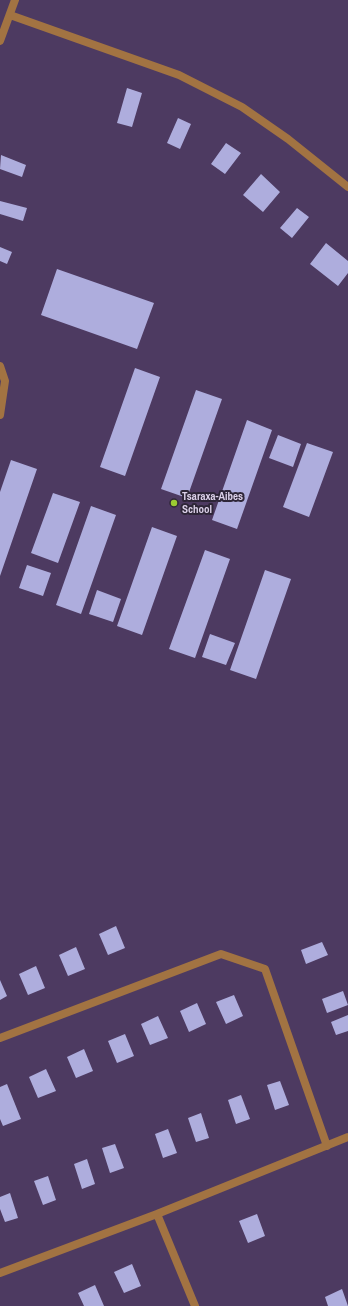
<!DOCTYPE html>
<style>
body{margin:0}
canvas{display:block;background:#4d3a61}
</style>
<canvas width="348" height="1306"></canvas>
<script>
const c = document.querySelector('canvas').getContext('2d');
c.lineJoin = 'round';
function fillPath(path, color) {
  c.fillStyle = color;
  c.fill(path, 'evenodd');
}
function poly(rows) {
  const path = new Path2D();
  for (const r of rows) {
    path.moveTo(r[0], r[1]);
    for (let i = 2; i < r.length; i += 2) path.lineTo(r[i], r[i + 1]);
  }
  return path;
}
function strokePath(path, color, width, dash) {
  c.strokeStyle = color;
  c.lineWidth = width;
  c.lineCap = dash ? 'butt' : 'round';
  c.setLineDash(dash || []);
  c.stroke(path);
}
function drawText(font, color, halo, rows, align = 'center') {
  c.font = font + ' "Archivo Narrow",sans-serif';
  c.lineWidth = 4;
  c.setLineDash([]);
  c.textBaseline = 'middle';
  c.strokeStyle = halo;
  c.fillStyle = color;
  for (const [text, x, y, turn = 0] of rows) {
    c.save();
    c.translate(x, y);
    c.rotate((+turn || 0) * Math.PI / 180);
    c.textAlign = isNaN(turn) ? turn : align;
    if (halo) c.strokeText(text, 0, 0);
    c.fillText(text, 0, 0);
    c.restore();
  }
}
fillPath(poly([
 [127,88,142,93,132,127,117,123],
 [178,118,191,124,180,149,167,143],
 [226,143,241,153,225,174,211,164],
 [1,155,26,165,22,177,0,169],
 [261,174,280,192,263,212,243,195],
 [0,201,27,208,23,221,0,214],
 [297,208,309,217,292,238,280,228],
 [326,243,348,261,348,273,338,286,310,264],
 [0,247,12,252,7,264,0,261],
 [57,269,154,303,137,349,41,315],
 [135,368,160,377,125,476,100,467],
 [196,390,222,399,187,498,161,489],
 [247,420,272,430,237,529,212,520],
 [278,435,301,444,293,467,269,458],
 [307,443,333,452,309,517,283,507],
 [11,460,37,469,0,576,0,492],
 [53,493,80,502,58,563,31,553],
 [91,506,116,515,81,614,56,605],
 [152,527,177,536,142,635,117,626],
 [205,550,230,559,195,658,169,649],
 [27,565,51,573,43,596,19,588],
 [265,570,291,579,256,679,230,670],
 [97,590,121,599,113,622,89,614],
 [210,634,235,643,226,665,202,657],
 [116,926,125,948,108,955,99,934],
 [322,942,328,955,306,964,301,950],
 [76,947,85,969,68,976,59,955],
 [36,966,45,988,28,995,19,974],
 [0,980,7,996,0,1000],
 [343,991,348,1005,327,1013,322,999],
 [234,995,243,1016,226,1024,216,1002],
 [197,1003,206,1024,189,1032,180,1011],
 [348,1015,348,1031,336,1035,331,1022],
 [158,1016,168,1038,150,1045,141,1024],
 [125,1034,134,1056,117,1063,108,1041],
 [84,1049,93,1071,76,1078,67,1057],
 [46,1069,56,1091,38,1098,29,1077],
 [280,1081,289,1105,275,1110,267,1085],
 [7,1084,21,1119,3,1126,0,1119,0,1087],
 [241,1095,250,1119,236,1124,228,1100],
 [201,1113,209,1138,196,1142,188,1118],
 [168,1129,177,1153,163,1158,155,1134],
 [115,1144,124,1168,110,1173,102,1148],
 [87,1159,95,1184,82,1189,74,1164],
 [48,1176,56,1200,43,1205,34,1181],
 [10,1193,18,1218,5,1222,0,1209,0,1197],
 [257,1214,265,1236,248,1243,239,1221],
 [132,1264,141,1286,124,1293,114,1272],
 [95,1285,104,1306,84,1306,78,1293],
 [342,1289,348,1306,328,1306,325,1297]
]), '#aeaddd');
strokePath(poly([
 [0,366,5,381,0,415]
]), '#a27342', 8);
strokePath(poly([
 [10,15,179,75,242,107,288,139,348,187],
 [0,41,15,0],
 [0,1038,221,954,265,969,327,1146],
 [157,1214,195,1306],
 [0,1273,157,1214,348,1137]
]), '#a27342', 8);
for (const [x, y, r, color] of [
 [174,503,4,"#9bcb32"]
]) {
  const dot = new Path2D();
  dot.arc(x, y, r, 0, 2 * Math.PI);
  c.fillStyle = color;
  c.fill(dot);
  strokePath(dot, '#2e2638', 1.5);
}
drawText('bold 11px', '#dcd1e9', '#2e2638', [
 ["Tsaraxa-Aibes",182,497],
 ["School",182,510]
], 'left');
</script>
